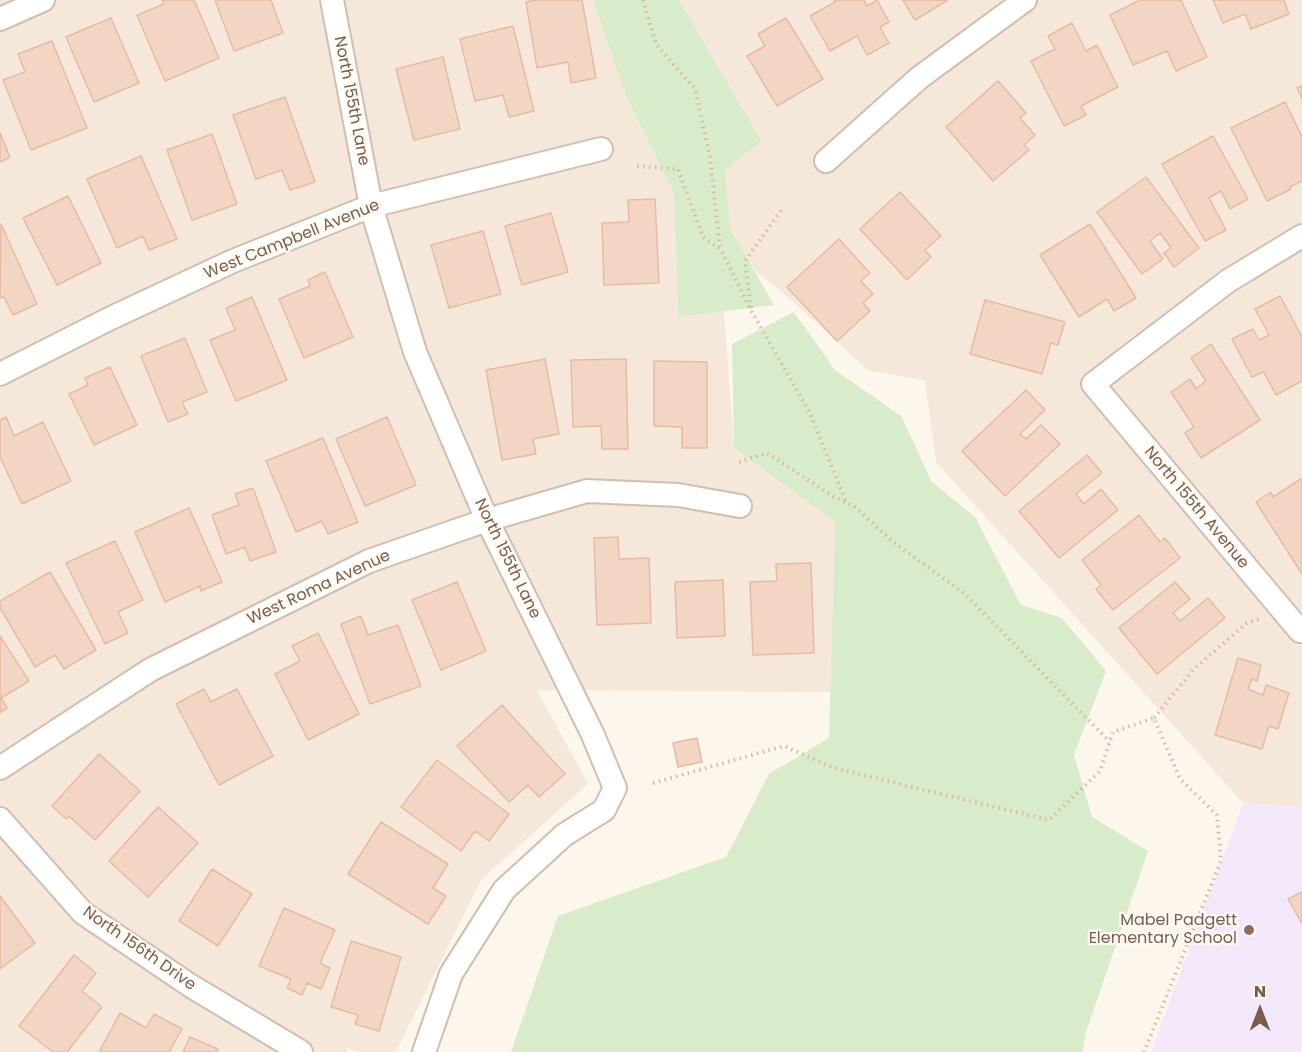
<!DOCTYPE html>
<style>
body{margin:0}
#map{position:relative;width:1302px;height:1052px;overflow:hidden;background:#fdf6ec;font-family:Poppins,sans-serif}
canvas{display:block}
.north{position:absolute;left:1230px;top:980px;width:60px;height:60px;-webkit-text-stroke:4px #fffaf3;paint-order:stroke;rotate:0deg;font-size:16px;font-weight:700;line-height:24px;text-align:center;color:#7a5c4d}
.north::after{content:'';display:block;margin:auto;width:21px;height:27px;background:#7a5c4d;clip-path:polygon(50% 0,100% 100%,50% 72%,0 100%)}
</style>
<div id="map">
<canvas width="1302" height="1052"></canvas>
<div class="north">N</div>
</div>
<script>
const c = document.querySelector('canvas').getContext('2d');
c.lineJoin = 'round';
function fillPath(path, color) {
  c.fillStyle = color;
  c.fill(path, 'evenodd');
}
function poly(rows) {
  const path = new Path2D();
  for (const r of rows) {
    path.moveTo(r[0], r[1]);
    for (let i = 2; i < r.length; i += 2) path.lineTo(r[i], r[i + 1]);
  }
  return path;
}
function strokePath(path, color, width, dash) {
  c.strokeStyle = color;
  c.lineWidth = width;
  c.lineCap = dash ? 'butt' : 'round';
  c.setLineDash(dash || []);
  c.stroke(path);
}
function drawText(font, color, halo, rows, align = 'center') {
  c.font = font + ' Poppins,sans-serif';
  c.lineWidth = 4.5;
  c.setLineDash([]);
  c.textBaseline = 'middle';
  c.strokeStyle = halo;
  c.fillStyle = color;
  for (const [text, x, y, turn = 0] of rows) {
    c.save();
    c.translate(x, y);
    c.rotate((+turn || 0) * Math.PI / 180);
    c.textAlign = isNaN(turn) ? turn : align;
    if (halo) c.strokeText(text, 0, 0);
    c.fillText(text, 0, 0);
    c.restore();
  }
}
fillPath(poly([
 [0,0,593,0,625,93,674,194,678,316,724,311,734,448,835,522,830,692,537,690,588,784,481,880,396,1052,358,1052,348,1048,346,1052,0,1052],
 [679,0,1302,0,1302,807,1243,803,936,462,925,381,868,370,779,289,755,271,730,228,725,170,696,31]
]), '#f5e8da');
fillPath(poly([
 [1243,803,1302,807,1302,1052,1151,1052]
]), '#f3e8fa');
fillPath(poly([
 [593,0,679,0,761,141,725,171,730,228,774,305,678,317,674,194,625,93],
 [794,312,835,370,901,416,932,482,975,517,1021,605,1062,618,1106,671,1074,755,1092,817,1148,851,1085,1035,1083,1052,511,1052,558,916,726,857,769,774,829,738,835,522,734,448,732,344]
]), '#d8ecc9');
const building = poly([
 [162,0,194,0,219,58,165,81,137,15,164,4,162,0],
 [215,0,271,0,283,33,234,51,215,0],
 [536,0,582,0,596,78,571,83,568,62,537,68,526,2,536,0],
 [834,0,864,0,867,6,877,0,889,22,880,27,889,43,867,55,857,36,830,51,810,16,835,2,834,0],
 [903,0,948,0,915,20,903,0],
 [1140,0,1181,0,1207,57,1176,71,1167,51,1133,65,1110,15,1140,0],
 [1213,0,1284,0,1289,14,1251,29,1245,14,1223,23,1213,0],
 [111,18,139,83,94,102,66,37,111,18],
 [786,18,823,79,777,106,747,56,765,46,758,34,786,18],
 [1072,23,1086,51,1097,45,1118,87,1081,106,1086,115,1064,126,1031,61,1055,49,1048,36,1072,23],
 [513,26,534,111,509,117,503,95,475,101,460,39,513,26],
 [52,41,87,128,31,150,3,80,25,72,18,54,52,41],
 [443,57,460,129,414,140,396,69,443,57],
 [998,81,1026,113,1020,118,1035,135,1024,145,1029,150,993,181,946,127,998,81],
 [1302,86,1302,99,1297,88,1302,86],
 [285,97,315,182,290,190,282,170,256,179,233,115,285,97],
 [1285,102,1302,137,1302,181,1290,187,1291,189,1267,201,1231,128,1285,102],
 [0,133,10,157,0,162,0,133],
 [212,134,237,204,192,220,167,150,212,134],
 [1213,136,1248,199,1230,209,1221,191,1209,198,1226,230,1205,241,1162,164,1213,136],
 [141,156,177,239,149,250,143,236,117,248,87,179,141,156],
 [1146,177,1199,248,1174,267,1164,253,1171,248,1160,233,1150,241,1163,259,1142,274,1097,212,1146,177],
 [900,192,941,236,925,250,931,257,907,280,860,229,900,192],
 [68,196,101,263,57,285,23,218,68,196],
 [655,199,659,283,604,285,602,223,629,222,628,200,655,199],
 [551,213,568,272,522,285,505,226,551,213],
 [1,224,37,304,13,315,4,297,0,298,1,224],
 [1090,224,1136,298,1114,311,1107,299,1079,317,1040,255,1090,224],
 [483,231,501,294,449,308,431,245,483,231],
 [839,239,870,273,861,281,873,294,863,303,870,311,837,341,787,287,839,239],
 [325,272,353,337,304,358,279,299,310,286,308,280,325,272],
 [1280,296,1302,337,1302,381,1276,395,1264,372,1252,377,1232,339,1253,329,1259,340,1269,335,1255,309,1280,296],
 [252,297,287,380,236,401,210,340,235,330,226,308,252,297],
 [985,300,1065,322,1058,345,1051,343,1042,374,970,354,985,300],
 [185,338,207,392,182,402,188,414,168,422,141,356,185,338],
 [1211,344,1260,420,1201,458,1185,433,1194,427,1171,392,1190,379,1196,389,1206,381,1191,358,1211,344],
 [545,359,559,434,533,439,536,454,502,460,486,370,545,359],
 [626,359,628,449,602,449,601,426,573,427,571,360,626,359],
 [654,361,707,362,707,448,682,448,682,427,654,426,654,361],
 [110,367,137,425,94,445,69,394,88,385,85,378,110,367],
 [1026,390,1045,410,1020,434,1026,439,1041,425,1060,444,1005,496,962,451,1026,390],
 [6,417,14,436,43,422,71,481,22,504,0,457,0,420,6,417],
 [387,417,416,485,365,506,336,439,387,417],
 [323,438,358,522,328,534,322,521,296,532,266,461,323,438],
 [1087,455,1102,473,1076,494,1084,504,1101,489,1118,510,1059,558,1019,511,1087,455],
 [1301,479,1302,481,1302,574,1256,502,1271,492,1273,497,1301,479],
 [253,488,276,552,250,561,245,547,226,554,212,515,239,505,235,494,253,488],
 [189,508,222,582,201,591,200,586,165,602,135,532,189,508],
 [1139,515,1160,542,1165,538,1180,558,1113,610,1096,589,1101,585,1082,560,1139,515],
 [618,537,619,559,649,558,651,623,597,625,594,538,618,537],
 [115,541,143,600,118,612,128,633,105,644,66,563,115,541],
 [811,563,814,653,753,655,750,582,777,581,776,564,811,563],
 [50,572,96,650,64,669,55,655,35,667,0,608,0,601,50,572],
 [723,580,725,636,677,638,675,582,723,580],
 [457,582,486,651,441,670,412,600,457,582],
 [1175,582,1190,599,1173,613,1180,621,1208,598,1225,618,1157,674,1119,628,1175,582],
 [361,616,368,635,398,625,421,686,370,704,341,624,361,616],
 [318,633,359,714,308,740,275,674,300,661,292,646,318,633],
 [0,636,29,681,1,698,7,708,0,713,0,636],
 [1238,658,1261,665,1257,681,1252,679,1248,689,1263,695,1266,685,1289,693,1278,729,1269,726,1262,749,1215,735,1238,658],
 [204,689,211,702,237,689,273,756,219,785,176,704,204,689],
 [502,705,565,774,539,797,528,785,509,802,457,746,502,705],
 [697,738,702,762,678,767,673,743,697,738],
 [99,754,140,791,95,840,69,816,66,819,52,806,99,754],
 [437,760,509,814,489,841,475,831,461,851,401,807,437,760],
 [158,807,198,843,148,897,109,861,158,807],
 [381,822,448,864,433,888,446,896,428,924,348,874,381,822],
 [212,869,252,894,218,946,179,921,212,869],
 [1302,892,1302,924,1288,899,1302,892],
 [0,896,35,943,0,969,0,896],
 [284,908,335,930,320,963,330,968,321,989,307,983,302,995,287,988,291,979,259,966,284,908],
 [351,941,401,957,379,1031,355,1024,358,1015,331,1007,351,941],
 [74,955,96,973,82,991,102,1007,67,1052,53,1052,19,1026,74,955],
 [120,1013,146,1028,154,1014,182,1029,169,1052,99,1052,120,1013],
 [190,1037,218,1049,217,1052,183,1052,190,1037]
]);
fillPath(building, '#f3d5c3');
strokePath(building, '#e6bba3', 1.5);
const street = poly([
 [332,0,371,206,415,352,487,520,593,735,615,788,604,810,564,835,504,890,451,974,424,1052],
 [0,19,43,0],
 [826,161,919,78,1025,0],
 [1302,236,1228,281,1093,384,1300,631,1302,629],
 [0,374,111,318,233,261,371,206,601,149],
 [0,768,150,670,369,561,487,520,587,491,678,495,740,506],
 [0,819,83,913,191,986,301,1052]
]);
strokePath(street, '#d1beb0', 26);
strokePath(poly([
 [643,0,656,44,695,89,710,157,720,249],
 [637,166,678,169,703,237,721,250,752,312,810,413,846,502],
 [751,308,745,261,782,209],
 [739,462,767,453,834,497,854,506,893,542,965,594,1110,742],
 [1154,718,1194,669,1247,623,1262,618],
 [653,783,784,746,834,768,1049,820,1100,771,1113,732,1154,718,1180,779,1217,815,1221,861,1144,1052]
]), '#d9b8a5', 4, [1.5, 4.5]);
strokePath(street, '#fff', 22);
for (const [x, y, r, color] of [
 [1249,930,6,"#8d6e63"]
]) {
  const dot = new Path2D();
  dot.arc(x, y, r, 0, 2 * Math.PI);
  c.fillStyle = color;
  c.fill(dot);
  strokePath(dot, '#fffaf3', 2);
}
drawText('16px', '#7a5c4d', '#fffaf3', [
 ["North 155th Lane",351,101,79],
 ["West Campbell Avenue",292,240,-22],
 ["North 155th Avenue",1196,508,50],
 ["North 155th Lane",507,559,64],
 ["West Roma Avenue",319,588,-25],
 ["North 156th Drive",139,949,35]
]);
drawText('16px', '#785e54', '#fffaf3', [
 ["Mabel Padgett",1237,921],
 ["Elementary School",1237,939]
], 'right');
</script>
